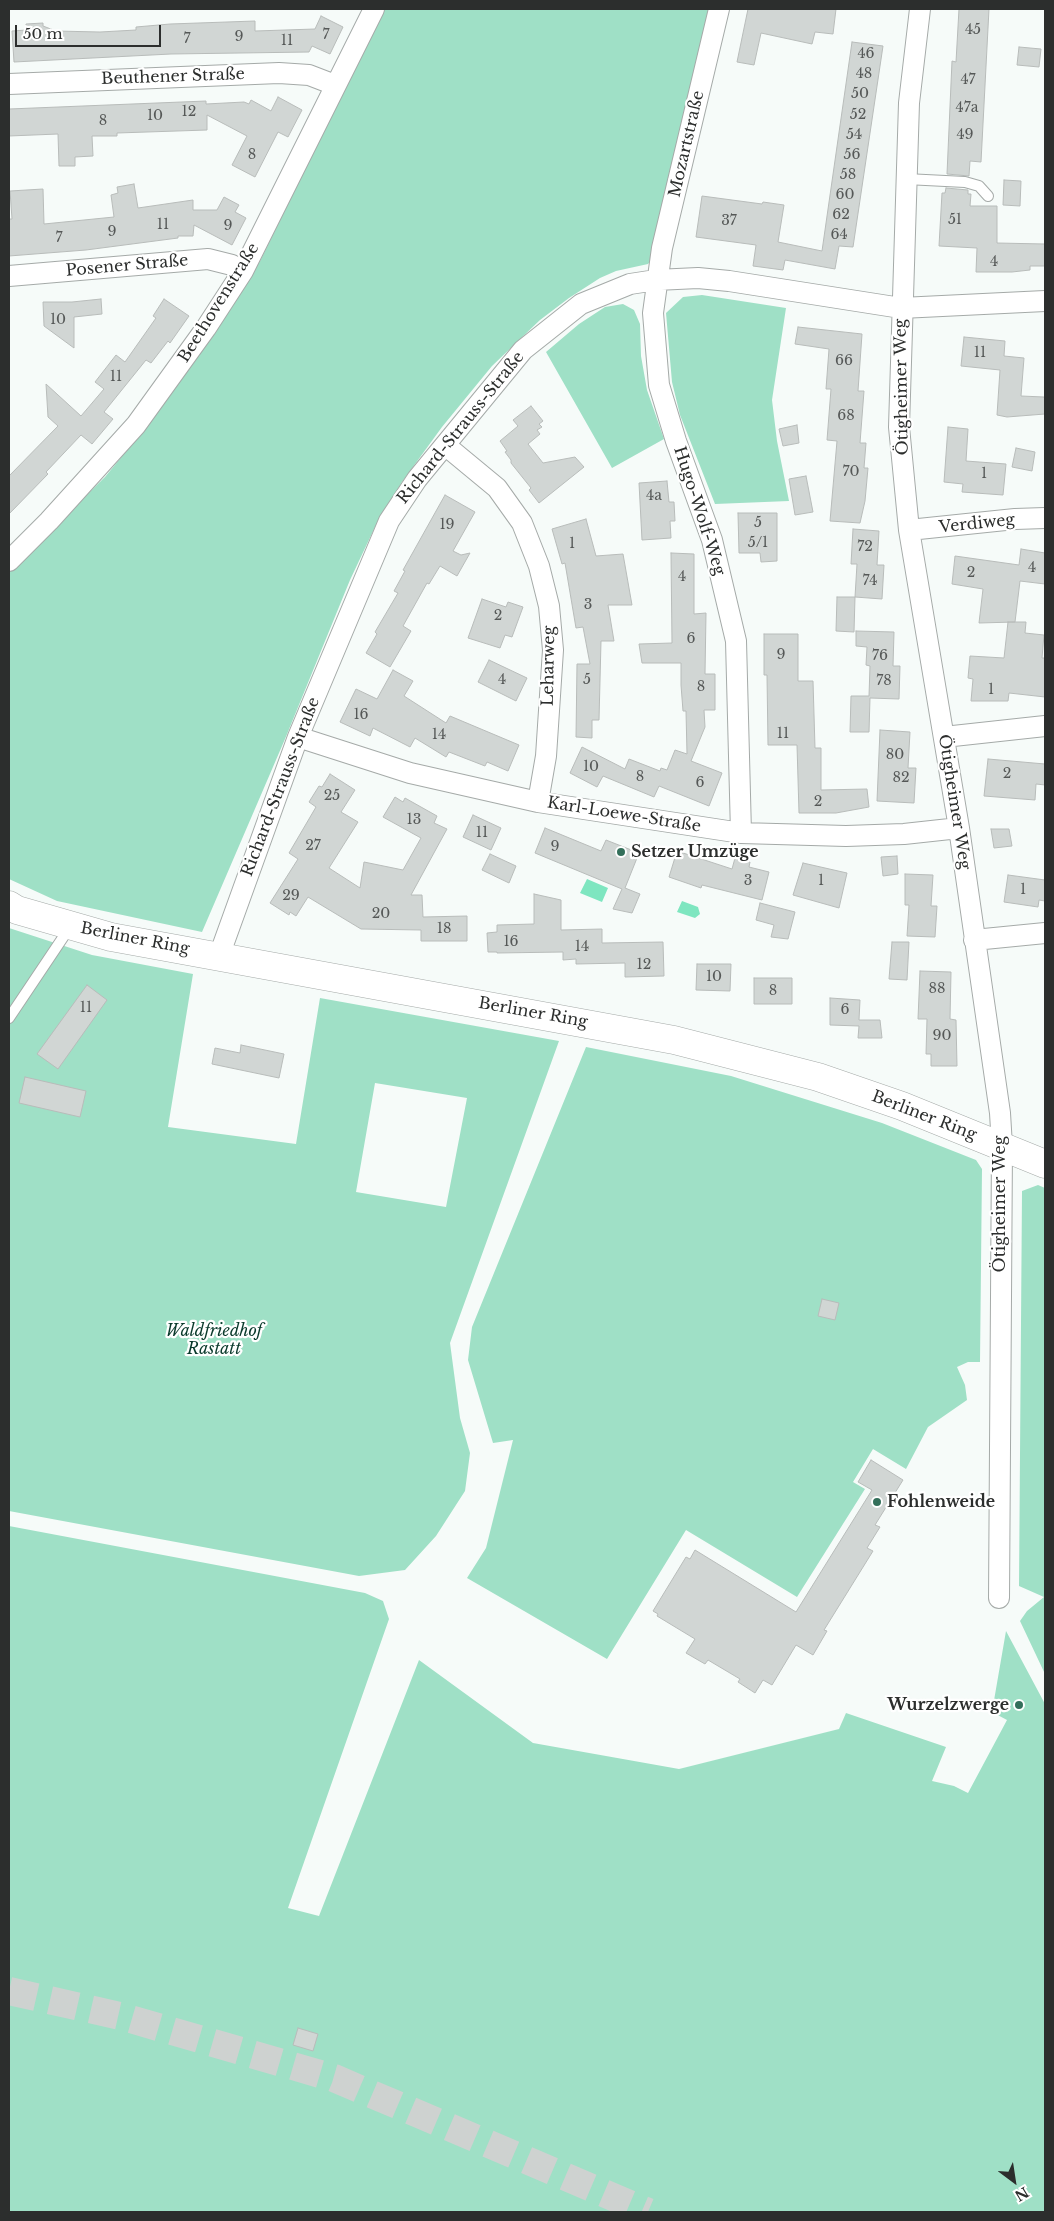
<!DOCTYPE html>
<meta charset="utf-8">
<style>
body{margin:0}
#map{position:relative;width:1054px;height:2221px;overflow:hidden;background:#f6fbf9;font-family:"Libre Baskerville",serif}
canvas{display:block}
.frame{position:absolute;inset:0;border:10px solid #2c2e2d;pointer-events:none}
.north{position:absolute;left:989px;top:2156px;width:50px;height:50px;-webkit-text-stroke:4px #fff;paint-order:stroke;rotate:149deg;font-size:14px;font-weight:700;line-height:20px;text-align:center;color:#2c2e2d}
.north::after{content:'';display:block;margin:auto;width:18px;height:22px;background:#2c2e2d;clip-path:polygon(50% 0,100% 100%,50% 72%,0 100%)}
.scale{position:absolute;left:15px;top:25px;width:146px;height:22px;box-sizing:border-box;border:2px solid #2c2e2d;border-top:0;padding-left:6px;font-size:15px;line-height:18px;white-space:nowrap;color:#2c2e2d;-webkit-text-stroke:4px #fff;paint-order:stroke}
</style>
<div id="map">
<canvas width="1054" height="2221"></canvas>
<div class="frame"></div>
<div class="north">N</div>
<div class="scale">50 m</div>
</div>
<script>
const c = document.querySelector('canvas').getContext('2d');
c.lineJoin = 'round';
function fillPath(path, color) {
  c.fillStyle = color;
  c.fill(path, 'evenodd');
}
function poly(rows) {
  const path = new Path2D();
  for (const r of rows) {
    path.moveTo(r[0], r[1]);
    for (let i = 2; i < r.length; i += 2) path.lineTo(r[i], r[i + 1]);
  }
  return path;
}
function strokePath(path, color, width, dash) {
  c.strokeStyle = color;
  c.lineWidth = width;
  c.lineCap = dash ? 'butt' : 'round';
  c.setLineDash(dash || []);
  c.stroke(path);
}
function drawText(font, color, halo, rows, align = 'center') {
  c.font = font + ' "Libre Baskerville",serif';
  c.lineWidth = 4.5;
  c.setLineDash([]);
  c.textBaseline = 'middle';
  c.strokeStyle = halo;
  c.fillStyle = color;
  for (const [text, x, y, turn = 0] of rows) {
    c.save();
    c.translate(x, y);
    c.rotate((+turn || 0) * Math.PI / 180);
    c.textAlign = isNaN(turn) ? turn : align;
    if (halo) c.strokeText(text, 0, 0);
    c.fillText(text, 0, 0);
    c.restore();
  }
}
fillPath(poly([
 [384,9,710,9,653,258,648,264,616,271,600,278,569,298,540,320,492,366,442,427,402,482,375,527,350,580,285,739,202,932,57,901,9,879,9,571,105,477,146,427,227,314,260,261],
 [702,295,786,308,772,400,777,441,789,501,715,504,680,415,672,382,666,313,683,297],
 [623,304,634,310,640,324,641,356,647,390,664,439,612,468,546,352,579,324,605,307],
 [9,928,92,955,193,974,168,1127,296,1144,320,998,559,1041,450,1343,460,1418,470,1453,465,1491,436,1536,405,1570,359,1576,9,1511],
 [375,1083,467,1098,446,1207,356,1192],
 [586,1047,731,1076,882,1123,976,1160,982,1169,980,1362,968,1362,957,1367,965,1385,967,1400,928,1427,906,1469,873,1449,853,1482,865,1489,797,1597,686,1530,607,1659,467,1578,486,1548,513,1440,493,1443,468,1360,472,1327],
 [1038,1185,1045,1188,1045,1674,1020,1621,1027,1611,1044,1597,1019,1586,1022,1191],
 [9,1526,365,1593,383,1601,389,1619,288,1908,319,1916,419,1660,533,1743,679,1769,839,1729,846,1713,946,1747,932,1781,954,1786,968,1793,1007,1720,992,1712,1006,1631,1045,1704,1045,2212,9,2212]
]), '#9fe0c6');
fillPath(poly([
 [587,879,608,888,602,902,580,893],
 [682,901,698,907,700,914,695,918,677,912]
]), '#7ee6c0');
const building = poly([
 [748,9,836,9,833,34,815,32,812,44,761,33,754,65,737,62,748,9],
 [959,9,989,9,981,162,970,161,969,176,947,174,952,61,956,62,959,9],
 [321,16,343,27,330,54,312,46,309,52,171,54,14,62,12,31,26,30,26,24,43,23,43,26,56,31,100,32,136,30,136,27,170,24,255,21,255,31,315,29,321,16],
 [852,42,883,46,853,247,839,246,835,269,785,260,783,270,753,266,756,245,696,237,702,196,762,204,763,202,784,205,778,242,822,251,852,42],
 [1019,47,1041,49,1039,67,1017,65,1019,47],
 [278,97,302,110,288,137,278,132,255,177,232,165,247,136,207,115,207,130,117,133,117,136,92,136,93,156,75,157,75,166,59,166,58,134,9,136,9,109,206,101,206,104,244,102,249,104,251,100,271,111,278,97],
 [1004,180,1021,181,1020,206,1003,205,1004,180],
 [134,184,138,208,193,200,193,210,217,210,224,197,239,205,235,212,246,218,232,245,194,225,193,236,178,236,178,238,86,250,9,256,9,219,12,219,10,191,43,189,44,224,114,217,111,195,118,193,117,187,134,184],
 [946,188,968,190,968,194,971,194,970,206,997,206,997,243,1045,244,1045,266,1030,266,1030,270,1012,272,976,272,977,248,939,246,942,193,945,193,946,188],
 [101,299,102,314,74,317,74,348,44,326,43,302,72,302,101,299],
 [164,299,189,316,170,343,168,341,151,363,146,360,104,412,113,419,92,444,81,435,46,472,48,474,9,514,9,476,58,426,48,417,46,384,81,416,104,389,95,382,116,355,125,362,156,318,153,316,164,299],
 [798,327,862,334,858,391,864,391,860,443,866,443,864,468,868,468,865,501,860,523,830,521,837,441,827,440,831,389,826,389,829,349,795,344,798,327],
 [964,337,1005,341,1004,356,1024,358,1021,396,1044,397,1045,399,1045,414,1007,417,997,415,1000,370,961,366,964,337],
 [531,406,543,421,539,424,542,427,537,430,540,434,528,444,543,463,575,457,584,467,539,503,529,490,531,488,511,463,511,460,505,452,507,451,500,441,518,426,513,420,531,406],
 [797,425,799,443,783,446,779,429,797,425],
 [948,427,968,429,966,461,1006,464,1003,495,962,492,963,484,944,482,948,427],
 [1016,448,1035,452,1032,471,1012,467,1016,448],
 [806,476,813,512,795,515,789,479,806,476],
 [667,481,669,502,674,502,675,521,670,521,671,538,642,540,639,483,667,481],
 [445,495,475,512,453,551,461,555,470,553,457,576,440,566,429,584,427,583,403,626,411,631,390,667,366,653,377,634,375,632,398,593,394,591,405,571,403,570,445,495],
 [738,513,777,513,777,561,761,562,760,553,739,553,738,513],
 [586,519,596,556,623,554,632,605,608,605,614,641,601,641,599,720,592,720,592,738,576,737,577,664,590,664,583,627,576,628,565,563,562,564,552,529,586,519],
 [853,529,879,531,877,565,884,565,882,599,855,597,857,564,851,564,853,529],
 [1021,549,1045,553,1045,584,1020,581,1015,622,979,623,983,589,952,584,955,556,1019,565,1021,549],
 [671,553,694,554,694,614,706,613,705,674,715,674,715,710,704,710,705,727,691,761,722,773,709,806,659,786,654,797,603,776,597,787,570,773,582,747,625,769,629,759,660,771,661,768,667,770,675,750,687,754,686,711,683,711,681,685,681,663,642,663,639,644,672,643,671,553],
 [837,597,855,597,854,632,836,631,837,597],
 [482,599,506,607,508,602,523,607,512,637,505,635,500,648,468,638,482,599],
 [1008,622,1026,622,1025,633,1044,635,1042,658,1045,658,1045,697,1009,693,1008,701,971,701,973,679,968,678,970,656,1004,658,1008,622],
 [856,631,894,632,893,666,900,666,899,699,870,698,869,732,850,732,851,696,869,696,870,666,866,665,867,647,856,646,856,631],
 [764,634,798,634,798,681,813,681,815,748,821,748,821,790,867,789,869,807,836,813,799,813,797,745,768,745,767,675,764,675,764,634],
 [489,660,527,678,516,701,478,682,489,660],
 [393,670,413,681,404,696,446,723,450,716,519,745,508,771,487,762,485,766,449,752,446,757,415,738,410,747,373,728,370,736,340,722,356,689,377,699,393,670],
 [880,730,910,732,908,768,916,768,914,803,877,801,880,730],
 [988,759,1045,764,1045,785,1036,784,1035,800,984,796,988,759],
 [330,774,355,790,341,812,358,822,329,868,360,888,364,862,403,870,421,838,383,817,395,797,403,802,405,798,437,816,434,823,447,829,411,895,422,895,423,917,467,916,467,941,421,941,421,930,361,929,308,897,296,916,290,912,289,915,270,903,298,859,289,853,316,807,309,802,319,786,322,787,330,774],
 [473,815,501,828,491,850,463,837,473,815],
 [545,828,601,851,606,840,639,853,625,888,640,894,632,913,613,909,622,889,535,853,545,828],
 [991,829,1009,829,1012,846,994,848,991,829],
 [677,851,732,869,735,858,750,862,749,867,769,872,762,900,702,885,701,888,669,877,677,851],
 [490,854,516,866,509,883,482,870,490,854],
 [897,856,898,874,883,876,881,857,897,856],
 [803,863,847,873,839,908,793,895,803,863],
 [905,874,933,875,931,906,937,906,935,937,907,936,909,905,905,905,905,874],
 [1008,875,1045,880,1045,901,1039,900,1038,907,1004,902,1008,875],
 [534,894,561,900,561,930,602,929,602,943,663,942,664,976,625,977,625,963,576,964,576,959,563,960,563,952,497,953,497,952,488,952,487,933,497,932,497,925,534,924,534,894],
 [760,903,795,912,788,939,771,937,774,925,756,920,760,903],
 [892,942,909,942,907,980,889,979,892,942],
 [697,964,731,964,730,991,696,990,697,964],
 [920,971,951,972,950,1019,956,1020,957,1066,931,1066,931,1054,926,1054,927,1019,918,1019,920,971],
 [754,978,792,978,792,1004,754,1004,754,978],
 [87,985,107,1000,58,1069,37,1054,87,985],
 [830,998,860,1000,859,1020,880,1020,882,1038,858,1038,859,1026,830,1025,830,998],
 [241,1045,284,1054,279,1078,212,1064,215,1048,240,1053,241,1045],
 [25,1077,86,1091,80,1117,19,1103,25,1077],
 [822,1299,839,1303,835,1320,818,1316,822,1299],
 [871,1460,903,1480,875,1525,880,1527,867,1548,873,1551,824,1630,827,1631,813,1655,796,1645,772,1685,763,1680,755,1693,738,1682,740,1679,708,1660,705,1664,686,1653,695,1639,657,1616,658,1614,653,1611,686,1557,690,1559,695,1550,796,1612,872,1490,858,1482,871,1460],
 [298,2028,318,2034,313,2051,293,2045,298,2028]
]);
fillPath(building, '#d1d6d4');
strokePath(building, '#b8bcba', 1);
strokePath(poly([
 [9,1991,120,2016,334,2078,648,2212]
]), '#ced2d0', 28, [28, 14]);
const lane = poly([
 [906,179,965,182,979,186,988,196],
 [9,1018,70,927]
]);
const street = poly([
 [719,9,662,248,653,313,659,385,676,441,712,540,736,641,741,833],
 [920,9,909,103,899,427,909,530,959,828,1000,1113,1002,1146,999,1598],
 [9,84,279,73,309,75,335,85],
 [9,276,208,259,232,265,243,271],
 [445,445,497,488,522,523,539,566,549,606,553,650,546,756,538,802],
 [909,530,1015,519,1045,518],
 [9,561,49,521,136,425,206,328,243,271,374,9],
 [298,737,410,773,538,802,741,833,846,836,904,834,959,828],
 [944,737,1045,726],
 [974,940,1045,933],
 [219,956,298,737,389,521,417,479,523,350,581,304,630,284,656,280,698,278,729,281,901,308,1045,301]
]);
const secondary = poly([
 [9,905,17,910,111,937,674,1040,818,1077,902,1106,1045,1164]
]);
strokePath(lane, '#a5aaa8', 12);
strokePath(street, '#a5aaa8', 22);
strokePath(secondary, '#a5aaa8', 29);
strokePath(lane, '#fff', 10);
strokePath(street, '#fff', 20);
strokePath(secondary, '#fff', 28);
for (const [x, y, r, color] of [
 [621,852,5,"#336f5a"],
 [877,1502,5,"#336f5a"],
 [1019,1705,5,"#336f5a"]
]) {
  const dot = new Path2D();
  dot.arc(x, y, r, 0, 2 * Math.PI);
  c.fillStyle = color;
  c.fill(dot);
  strokePath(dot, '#fff', 2);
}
drawText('14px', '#555857', null, [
 ["45",973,30],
 ["7",326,35],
 ["9",239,37],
 ["7",187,39],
 ["11",287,41],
 ["46",866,54],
 ["48",864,74],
 ["47",968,80],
 ["50",860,94],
 ["47a",967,108],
 ["12",189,112],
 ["52",858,115],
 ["10",155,116],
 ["8",103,121],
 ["54",854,135],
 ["49",965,135],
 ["8",252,155],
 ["56",852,155],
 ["58",848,175],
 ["60",845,195],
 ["62",841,215],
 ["51",955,220],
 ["37",729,221],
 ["11",163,225],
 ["9",228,226],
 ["9",112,232],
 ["64",839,235],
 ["7",59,238],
 ["4",994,262],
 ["10",58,320],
 ["11",980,353],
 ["66",844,361],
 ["11",116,377],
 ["68",846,416],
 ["70",851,472],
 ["1",984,474],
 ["4a",654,496],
 ["5",758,523],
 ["19",447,525],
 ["5/1",758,543],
 ["1",572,544],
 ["72",865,547],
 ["4",1032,568],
 ["2",971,573],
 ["4",682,577],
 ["74",870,581],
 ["3",588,605],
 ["2",498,616],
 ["6",691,639],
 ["9",781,655],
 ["76",880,656],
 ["4",502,680],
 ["5",587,680],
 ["78",884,681],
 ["8",701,687],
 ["1",991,690],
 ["16",361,715],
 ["11",783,734],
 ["14",439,735],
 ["80",895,755],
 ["10",591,767],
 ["2",1007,774],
 ["8",640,777],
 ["82",901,778],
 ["6",700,783],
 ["25",332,796],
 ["2",818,802],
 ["13",414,820],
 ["11",482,833],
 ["27",313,846],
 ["9",555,847],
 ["3",748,881],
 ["1",821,881],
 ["1",1023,890],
 ["29",291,896],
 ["20",381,914],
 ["18",444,929],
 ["16",511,942],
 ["14",582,947],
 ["12",644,965],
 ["10",714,977],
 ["88",937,989],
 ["8",773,991],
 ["11",86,1008],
 ["6",845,1010],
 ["90",942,1036]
]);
drawText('16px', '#2c2e2d', '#fff', [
 ["Beuthener Straße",173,77,-2],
 ["Mozartstraße",687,144,-77],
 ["Posener Straße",127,266,-5],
 ["Beethovenstraße",219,303,-58],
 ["Ötigheimer Weg",902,387,-91],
 ["Richard-Strauss-Straße",461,428,-51],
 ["Hugo-Wolf-Weg",699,511,72],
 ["Verdiweg",977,524,-6],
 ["Leharweg",549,666,-89],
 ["Richard-Strauss-Straße",281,787,-69],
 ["Ötigheimer Weg",954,802,81],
 ["Karl-Loewe-Straße",624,815,9],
 ["Berliner Ring",135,939,11],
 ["Berliner Ring",533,1013,10],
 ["Berliner Ring",924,1116,21],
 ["Ötigheimer Weg",1000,1204,-90]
]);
drawText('bold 16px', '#2c2e2d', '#fff', [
 ["Setzer Umzüge",631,852],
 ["Fohlenweide",887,1502],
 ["Wurzelzwerge",1009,1705,"right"]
], 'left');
drawText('italic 16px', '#09392b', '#fff', [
 ["Waldfriedhof",214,1331],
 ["Rastatt",214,1349]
]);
</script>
